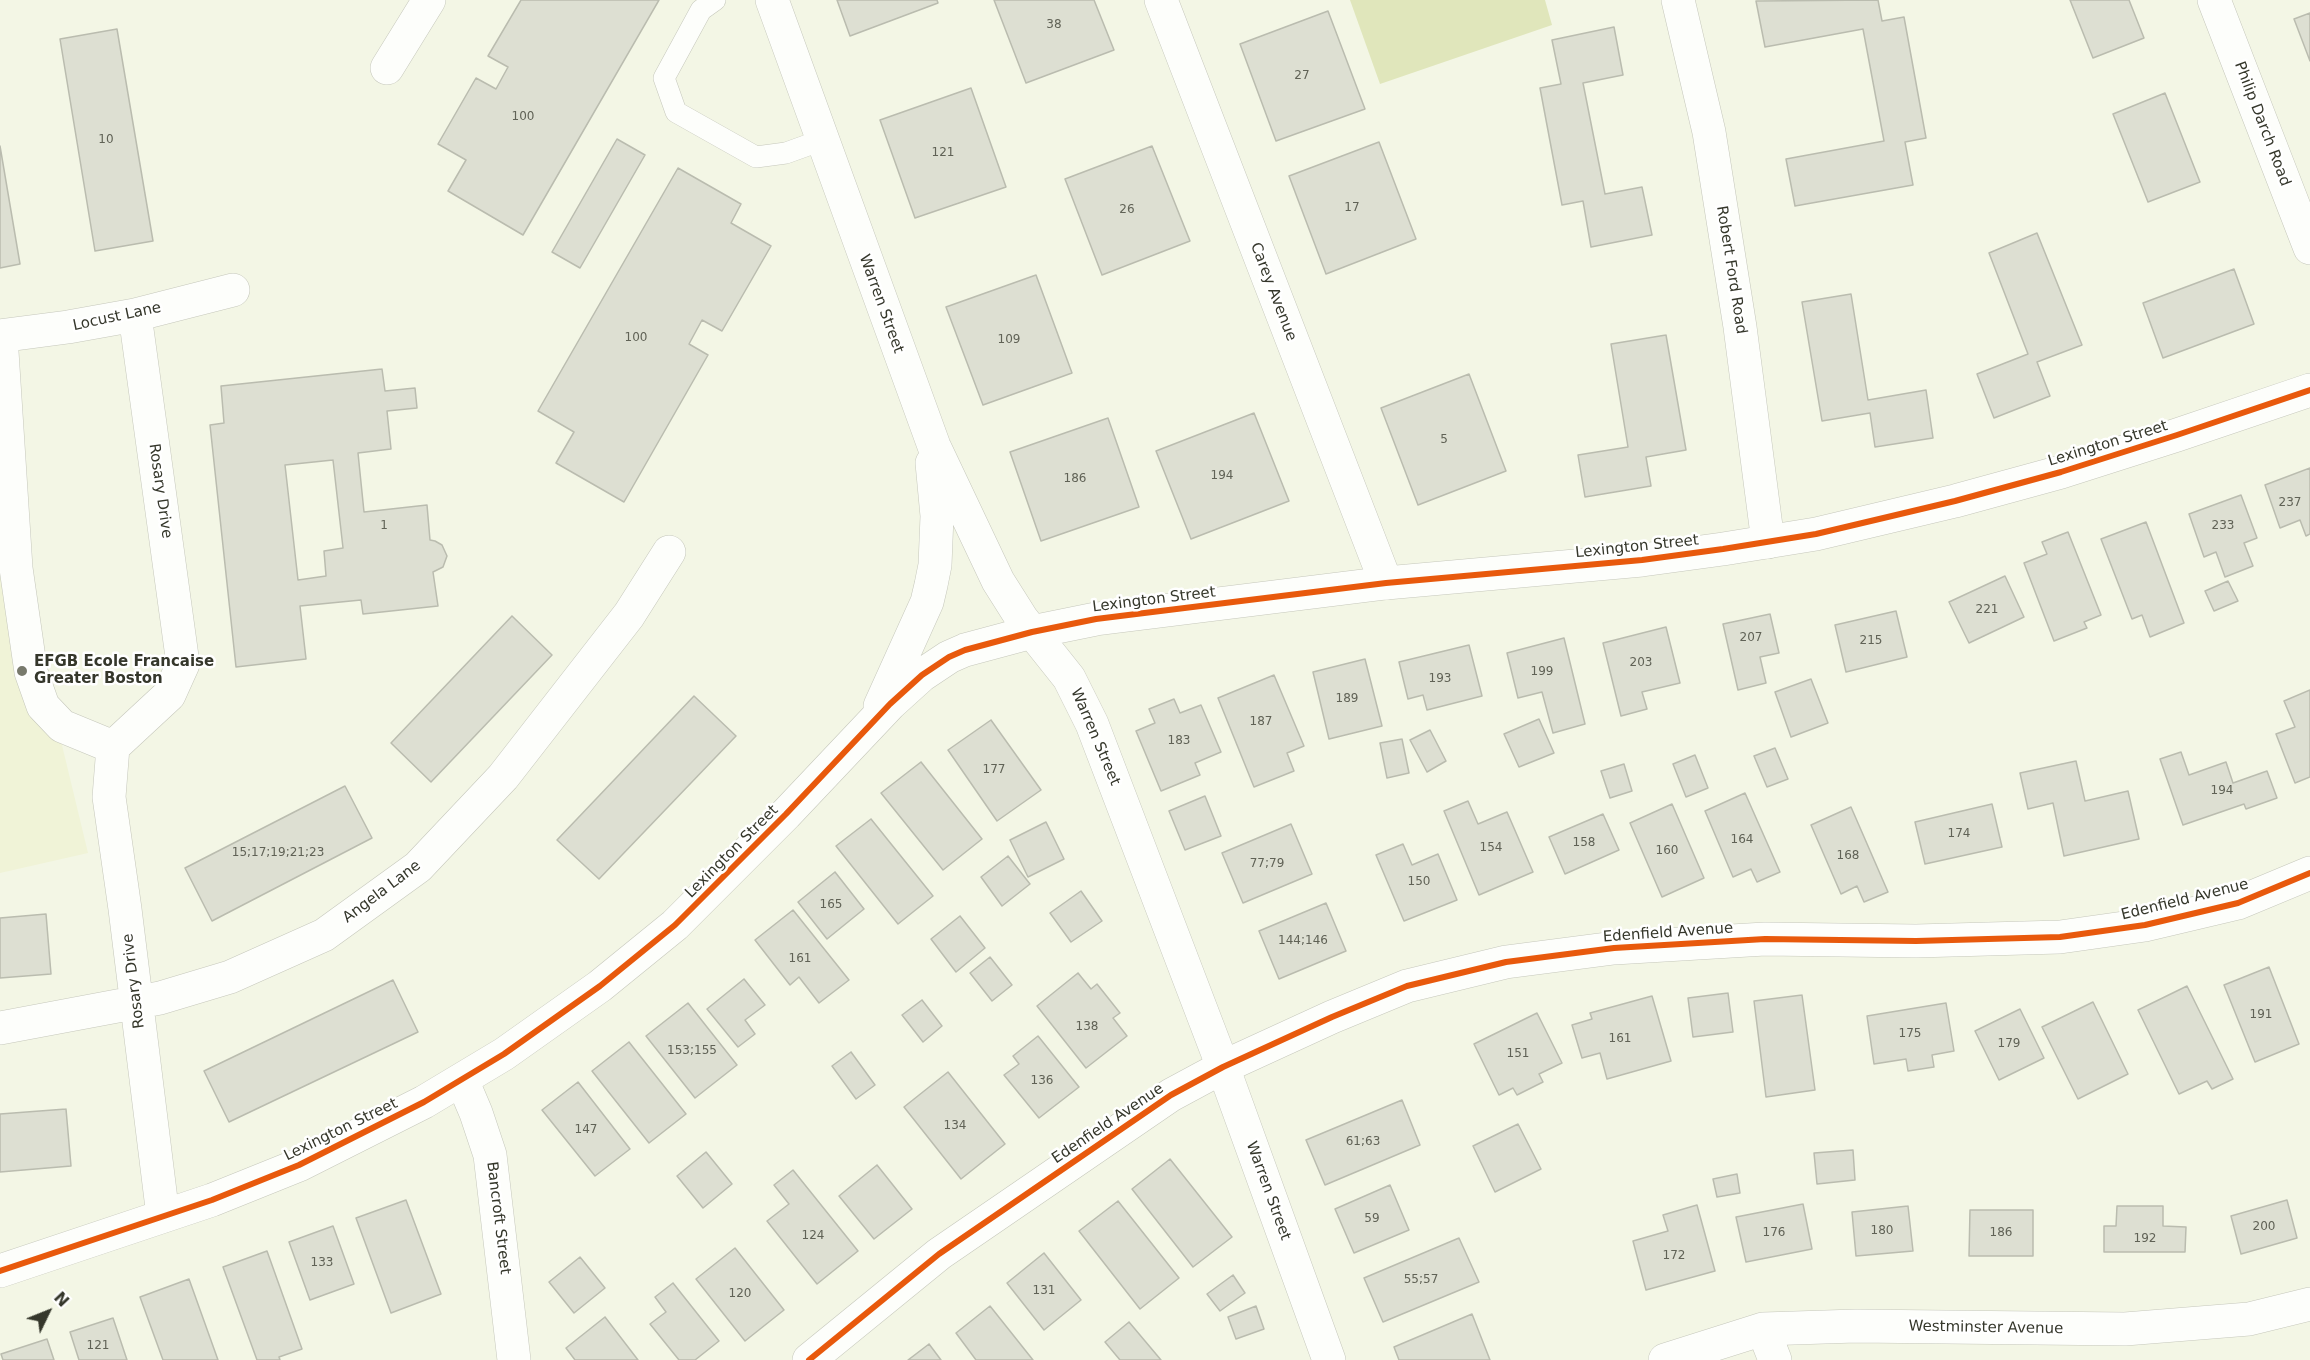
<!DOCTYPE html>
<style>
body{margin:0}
#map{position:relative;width:2310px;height:1360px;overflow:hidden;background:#f3f6e5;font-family:"DejaVu Sans",sans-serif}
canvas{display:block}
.north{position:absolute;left:18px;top:1282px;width:60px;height:60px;-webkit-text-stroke:4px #fff;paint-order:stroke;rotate:47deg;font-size:16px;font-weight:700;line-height:24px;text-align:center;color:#35372b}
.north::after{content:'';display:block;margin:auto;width:21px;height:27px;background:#35372b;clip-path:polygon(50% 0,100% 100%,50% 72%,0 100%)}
</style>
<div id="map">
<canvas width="2310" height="1360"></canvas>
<div class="north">N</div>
</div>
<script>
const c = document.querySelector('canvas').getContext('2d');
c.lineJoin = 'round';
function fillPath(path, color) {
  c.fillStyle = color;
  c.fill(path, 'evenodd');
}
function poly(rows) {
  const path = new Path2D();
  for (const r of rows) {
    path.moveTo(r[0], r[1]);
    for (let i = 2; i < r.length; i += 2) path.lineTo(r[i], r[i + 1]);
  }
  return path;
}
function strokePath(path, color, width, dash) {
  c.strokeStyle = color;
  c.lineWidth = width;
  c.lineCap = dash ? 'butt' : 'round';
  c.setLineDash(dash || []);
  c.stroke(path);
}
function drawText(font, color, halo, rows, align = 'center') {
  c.font = font + ' "DejaVu Sans",sans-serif';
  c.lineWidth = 5;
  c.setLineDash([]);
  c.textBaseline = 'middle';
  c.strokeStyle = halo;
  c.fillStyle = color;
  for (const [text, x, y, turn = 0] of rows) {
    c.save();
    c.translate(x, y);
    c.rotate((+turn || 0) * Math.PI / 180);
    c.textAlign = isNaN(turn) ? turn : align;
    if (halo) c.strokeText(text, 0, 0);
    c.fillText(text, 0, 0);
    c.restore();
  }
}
fillPath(poly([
 [0,488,88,853,0,873]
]), '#f0f3d7');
fillPath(poly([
 [1350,0,1545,0,1552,25,1380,84]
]), '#e0e6bb');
const building = poly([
 [521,0,659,0,523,235,448,191,466,160,438,144,476,78,496,89,508,67,488,56,521,0],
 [837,0,937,0,938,3,850,36,837,0],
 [994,0,1094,0,1114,50,1026,83,994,0],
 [1878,0,1882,21,1904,17,1926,138,1905,142,1913,185,1795,206,1786,159,1884,141,1863,29,1765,47,1756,1,1878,0],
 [2070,0,2129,0,2144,38,2093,58,2070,0],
 [1328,11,1365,109,1276,141,1240,44,1328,11],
 [2310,13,2310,61,2294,19,2310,13],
 [1614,27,1623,75,1583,83,1605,194,1642,187,1652,235,1591,247,1583,201,1562,205,1540,88,1561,84,1552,40,1614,27],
 [117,29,153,241,95,251,60,39,117,29],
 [971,88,1006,187,915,218,880,120,971,88],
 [2165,93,2200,182,2148,202,2113,114,2165,93],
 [617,139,645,155,580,268,552,252,617,139],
 [1379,142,1416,239,1326,274,1289,176,1379,142],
 [0,146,20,264,0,268,0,146],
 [1152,146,1190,241,1102,275,1065,179,1152,146],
 [678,168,741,204,731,223,771,246,722,331,702,320,689,344,708,355,624,502,556,463,574,432,538,411,678,168],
 [2037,233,2082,345,2037,362,2050,396,1994,418,1977,374,2028,354,1989,253,2037,233],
 [2234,269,2254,324,2163,358,2143,303,2234,269],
 [1036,275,1072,373,983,405,946,307,1036,275],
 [1851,294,1868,400,1926,390,1933,438,1875,447,1870,413,1822,421,1802,302,1851,294],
 [1666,335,1686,450,1646,457,1651,486,1585,497,1578,455,1628,447,1611,344,1666,335],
 [382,369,385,391,415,388,417,408,387,411,391,449,358,453,364,512,427,505,430,540,435,541,442,545,447,556,443,567,433,572,438,606,363,614,361,600,300,606,306,659,236,667,210,425,224,423,221,386,382,369],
 [333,460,343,548,324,551,326,576,298,580,285,465,333,460],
 [1469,374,1506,471,1418,505,1381,408,1469,374],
 [1254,413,1289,501,1191,539,1156,451,1254,413],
 [1108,418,1139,507,1041,541,1010,452,1108,418],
 [2310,468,2310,534,2306,536,2300,520,2280,528,2265,485,2310,468],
 [2241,495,2257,538,2244,543,2253,566,2225,577,2216,552,2204,557,2189,514,2241,495],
 [2146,522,2184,623,2150,637,2142,615,2132,619,2101,539,2146,522],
 [2068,532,2101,615,2084,622,2087,628,2054,641,2024,563,2047,554,2042,542,2068,532],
 [2005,576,2024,617,1969,643,1949,602,2005,576],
 [2228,581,2238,601,2214,611,2205,591,2228,581],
 [1896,611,1907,657,1846,672,1835,625,1896,611],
 [1770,614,1779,653,1760,657,1766,683,1738,690,1723,624,1770,614],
 [512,616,552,655,431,782,391,743,512,616],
 [1666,627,1680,683,1642,692,1647,709,1621,716,1603,643,1666,627],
 [1564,638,1585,724,1553,733,1542,692,1518,698,1507,653,1564,638],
 [1469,645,1482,696,1427,710,1423,695,1408,699,1399,662,1469,645],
 [1365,659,1382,726,1329,739,1313,672,1365,659],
 [1274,675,1304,746,1287,753,1294,771,1254,787,1218,698,1274,675],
 [1811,679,1828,723,1791,737,1775,692,1811,679],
 [2310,690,2310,777,2295,783,2276,734,2295,727,2284,701,2310,690],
 [694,696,736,736,599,879,557,840,694,696],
 [1174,699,1180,713,1201,705,1221,752,1195,763,1200,775,1161,791,1136,731,1155,723,1149,709,1174,699],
 [1539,719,1554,753,1519,767,1504,734,1539,719],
 [991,720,1041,790,997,821,948,750,991,720],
 [1430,730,1446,761,1427,772,1410,740,1430,730],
 [1402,739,1409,773,1387,778,1380,743,1402,739],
 [1775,748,1788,779,1767,787,1754,756,1775,748],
 [2181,752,2189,775,2226,762,2233,783,2267,771,2277,798,2246,809,2244,804,2183,825,2160,759,2181,752],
 [1695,755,1708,788,1686,797,1673,764,1695,755],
 [2076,761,2085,801,2128,791,2139,839,2064,856,2053,803,2028,809,2020,773,2076,761],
 [921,762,982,839,943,870,881,793,921,762],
 [1624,764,1632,791,1610,798,1601,771,1624,764],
 [345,786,372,838,212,921,185,868,345,786],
 [1745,793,1780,872,1757,882,1751,869,1733,877,1705,811,1745,793],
 [1205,796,1221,836,1185,850,1169,811,1205,796],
 [1468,801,1478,824,1507,812,1533,872,1479,895,1444,811,1468,801],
 [1672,804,1704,878,1662,897,1630,823,1672,804],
 [1992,804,2002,847,1925,864,1915,822,1992,804],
 [1851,807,1888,892,1864,902,1857,886,1841,894,1811,825,1851,807],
 [1603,814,1619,850,1565,874,1549,837,1603,814],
 [871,819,933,896,898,924,836,846,871,819],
 [1046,822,1064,859,1028,877,1010,840,1046,822],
 [1291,824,1312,874,1243,903,1222,853,1291,824],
 [1403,844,1412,865,1438,854,1457,900,1404,921,1376,855,1403,844],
 [1008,856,1030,884,1002,906,981,877,1008,856],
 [835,872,864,909,827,939,798,902,835,872],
 [1081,891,1102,921,1071,942,1050,913,1081,891],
 [1326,903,1346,951,1279,979,1259,931,1326,903],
 [793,910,849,980,819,1003,799,977,790,985,755,940,793,910],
 [46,914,51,974,0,978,0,918,46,914],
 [960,916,985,948,956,972,931,939,960,916],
 [990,957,1012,985,992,1001,970,973,990,957],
 [2269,967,2299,1044,2255,1062,2224,985,2269,967],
 [1078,973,1091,989,1097,984,1120,1013,1113,1018,1127,1036,1086,1068,1037,1006,1078,973],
 [744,979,765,1005,745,1020,755,1034,738,1047,707,1009,744,979],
 [393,980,418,1032,229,1122,204,1071,393,980],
 [2187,986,2233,1079,2212,1089,2207,1081,2179,1094,2138,1010,2187,986],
 [1728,993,1733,1032,1693,1037,1688,998,1728,993],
 [1802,995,1815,1090,1766,1097,1754,1001,1802,995],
 [1652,996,1671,1061,1607,1079,1600,1053,1582,1058,1572,1025,1592,1019,1590,1013,1652,996],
 [922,1000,942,1026,923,1042,902,1015,922,1000],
 [2093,1002,2128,1074,2078,1099,2042,1027,2093,1002],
 [688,1003,737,1065,695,1098,646,1036,688,1003],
 [1946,1003,1954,1051,1932,1055,1934,1067,1908,1071,1906,1059,1874,1064,1867,1016,1946,1003],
 [2020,1009,2044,1058,1999,1080,1975,1031,2020,1009],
 [1537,1013,1562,1063,1539,1074,1543,1082,1517,1095,1513,1088,1499,1095,1474,1044,1537,1013],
 [1038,1036,1079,1087,1039,1118,1004,1075,1019,1064,1013,1056,1038,1036],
 [629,1042,686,1114,649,1143,592,1071,629,1042],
 [851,1052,875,1085,856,1099,832,1066,851,1052],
 [948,1072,1005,1144,961,1179,904,1107,948,1072],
 [578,1082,630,1149,595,1176,542,1110,578,1082],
 [1402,1100,1420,1145,1325,1185,1306,1140,1402,1100],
 [66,1109,71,1166,0,1172,0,1114,66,1109],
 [1518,1124,1541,1169,1495,1192,1473,1146,1518,1124],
 [1853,1150,1855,1180,1817,1184,1814,1153,1853,1150],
 [706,1152,732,1184,703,1208,677,1176,706,1152],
 [1170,1159,1232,1237,1193,1267,1132,1189,1170,1159],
 [877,1165,912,1209,874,1239,839,1196,877,1165],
 [793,1170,858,1251,817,1284,767,1221,789,1204,774,1185,793,1170],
 [1737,1174,1740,1193,1717,1197,1713,1179,1737,1174],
 [1390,1185,1409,1230,1354,1253,1335,1209,1390,1185],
 [406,1200,441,1294,391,1313,356,1218,406,1200],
 [2287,1200,2297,1238,2241,1254,2231,1216,2287,1200],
 [1118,1201,1179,1278,1140,1309,1079,1231,1118,1201],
 [1803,1204,1812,1249,1746,1262,1736,1217,1803,1204],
 [1697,1205,1715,1271,1646,1290,1633,1241,1668,1231,1663,1215,1697,1205],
 [1908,1206,1913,1251,1856,1256,1852,1212,1908,1206],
 [2117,1206,2163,1206,2163,1226,2186,1227,2185,1252,2104,1252,2104,1226,2116,1226,2117,1206],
 [1970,1210,2033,1210,2033,1256,1969,1256,1970,1210],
 [333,1226,354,1284,310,1300,289,1242,333,1226],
 [1459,1238,1479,1282,1383,1322,1364,1278,1459,1238],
 [735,1248,784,1310,745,1341,696,1279,735,1248],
 [267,1251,302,1349,279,1357,280,1360,257,1360,223,1267,267,1251],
 [1044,1253,1081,1300,1044,1330,1007,1283,1044,1253],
 [580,1257,605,1288,574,1313,549,1282,580,1257],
 [1233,1275,1245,1293,1220,1311,1207,1294,1233,1275],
 [189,1279,218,1360,163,1360,140,1297,189,1279],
 [673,1283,719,1341,695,1360,679,1360,650,1324,666,1312,655,1297,673,1283],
 [990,1306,1033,1360,976,1360,956,1333,990,1306],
 [1256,1306,1264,1329,1236,1339,1228,1317,1256,1306],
 [1472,1314,1490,1360,1399,1360,1394,1347,1472,1314],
 [605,1317,638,1360,575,1360,566,1348,605,1317],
 [113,1318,127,1360,79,1360,70,1332,113,1318],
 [1129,1322,1161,1360,1120,1360,1105,1342,1129,1322],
 [47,1339,54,1360,3,1360,1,1354,47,1339],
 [929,1344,941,1360,908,1360,929,1344]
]);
fillPath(building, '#dddfd2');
strokePath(building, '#babcaf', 1.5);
const lane = poly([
 [715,0,701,10,664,78,676,112,756,157,786,153,822,140]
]);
const street = poly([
 [1161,0,1386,583],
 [1678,0,1709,132,1740,327,1768,542],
 [2214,0,2310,248],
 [387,68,429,0],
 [135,315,183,664,169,695,113,747,109,797,125,909,163,1216],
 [0,336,68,327,135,315,233,290],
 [1,336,16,568,31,672,43,706,62,726,113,747],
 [0,1028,160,998,230,977,324,935,418,867,503,777,629,615,669,552],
 [462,1080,476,1113,490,1155,514,1360],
 [1763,1329,1775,1360],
 [809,1360,939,1254,1171,1095,1223,1067,1332,1017,1407,986,1506,962,1614,948,1765,939,1916,941,2060,937,2145,925,2238,903,2310,873],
 [1665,1360,1763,1329,1856,1326,2125,1329,2249,1319,2310,1304]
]);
const secondary = poly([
 [772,0,934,446,998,581,1022,619,1069,678,1092,724,1223,1067,1329,1360],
 [880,706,927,602,931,585,935,565,937,516,932,463],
 [0,1271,212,1200,299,1165,424,1102,504,1054,600,986,675,925,786,814,890,704,922,675,949,657,965,650,1032,632,1096,619,1386,583,1642,560,1723,549,1816,534,1955,501,2061,472,2177,435,2310,390]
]);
strokePath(lane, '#c5c7bb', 22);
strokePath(street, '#c5c7bb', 34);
strokePath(secondary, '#c5c7bb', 34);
strokePath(lane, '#fdfefb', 21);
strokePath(street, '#fdfefb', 33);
strokePath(secondary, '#fdfefb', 33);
strokePath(poly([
 [0,1271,212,1200,299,1165,424,1102,504,1054,600,986,675,925,786,814,890,704,922,675,949,657,965,650,1032,632,1096,619,1386,583,1642,560,1723,549,1816,534,1955,501,2061,472,2177,435,2310,390],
 [809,1360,939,1254,1171,1095,1223,1067,1332,1017,1407,986,1506,962,1614,948,1765,939,1916,941,2060,937,2145,925,2238,903,2310,873]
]), '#e8590c', 6);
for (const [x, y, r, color] of [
 [22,671,6,"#787a6c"]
]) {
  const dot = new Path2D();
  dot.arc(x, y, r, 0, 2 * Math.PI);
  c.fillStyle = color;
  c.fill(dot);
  strokePath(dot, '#fff', 2);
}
drawText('12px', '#606256', null, [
 ["38",1054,25],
 ["27",1302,76],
 ["100",523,117],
 ["10",106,140],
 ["121",943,153],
 ["17",1352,208],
 ["26",1127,210],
 ["100",636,338],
 ["109",1009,340],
 ["5",1444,440],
 ["194",1222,476],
 ["186",1075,479],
 ["237",2290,503],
 ["1",384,526],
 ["233",2223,526],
 ["221",1987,610],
 ["207",1751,638],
 ["215",1871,641],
 ["203",1641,663],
 ["199",1542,672],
 ["193",1440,679],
 ["189",1347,699],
 ["187",1261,722],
 ["183",1179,741],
 ["177",994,770],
 ["194",2222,791],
 ["174",1959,834],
 ["164",1742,840],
 ["158",1584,843],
 ["154",1491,848],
 ["160",1667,851],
 ["15;17;19;21;23",278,853],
 ["168",1848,856],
 ["77;79",1267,864],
 ["150",1419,882],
 ["165",831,905],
 ["144;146",1303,941],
 ["161",800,959],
 ["191",2261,1015],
 ["138",1087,1027],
 ["175",1910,1034],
 ["161",1620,1039],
 ["179",2009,1044],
 ["153;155",692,1051],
 ["151",1518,1054],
 ["136",1042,1081],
 ["134",955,1126],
 ["147",586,1130],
 ["61;63",1363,1142],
 ["59",1372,1219],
 ["200",2264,1227],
 ["180",1882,1231],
 ["176",1774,1233],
 ["186",2001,1233],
 ["124",813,1236],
 ["192",2145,1239],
 ["172",1674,1256],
 ["133",322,1263],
 ["55;57",1421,1280],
 ["131",1044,1291],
 ["120",740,1294],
 ["121",98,1346]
]);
drawText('15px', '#35372b', '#fff', [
 ["Philip Darch Road",2262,124,69],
 ["Robert Ford Road",1731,270,81],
 ["Carey Avenue",1273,292,69],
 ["Warren Street",881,304,70],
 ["Locust Lane",117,317,-12],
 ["Lexington Street",2108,444,-17],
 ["Rosary Drive",160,491,82],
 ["Lexington Street",1637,547,-6],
 ["Lexington Street",1154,600,-7],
 ["Warren Street",1095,737,67],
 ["Lexington Street",732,852,-45],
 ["Angela Lane",382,892,-37],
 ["Edenfield Avenue",2185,900,-14],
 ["Edenfield Avenue",1668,933,-4],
 ["Rosary Drive",134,981,-97],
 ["Edenfield Avenue",1108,1124,-34],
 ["Lexington Street",341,1130,-26],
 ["Warren Street",1268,1191,70],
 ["Bancroft Street",498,1218,83],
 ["Westminster Avenue",1986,1328,1]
]);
drawText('bold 15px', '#35372b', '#fff', [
 ["EFGB Ecole Francaise",34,662],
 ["Greater Boston",34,679]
], 'left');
</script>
